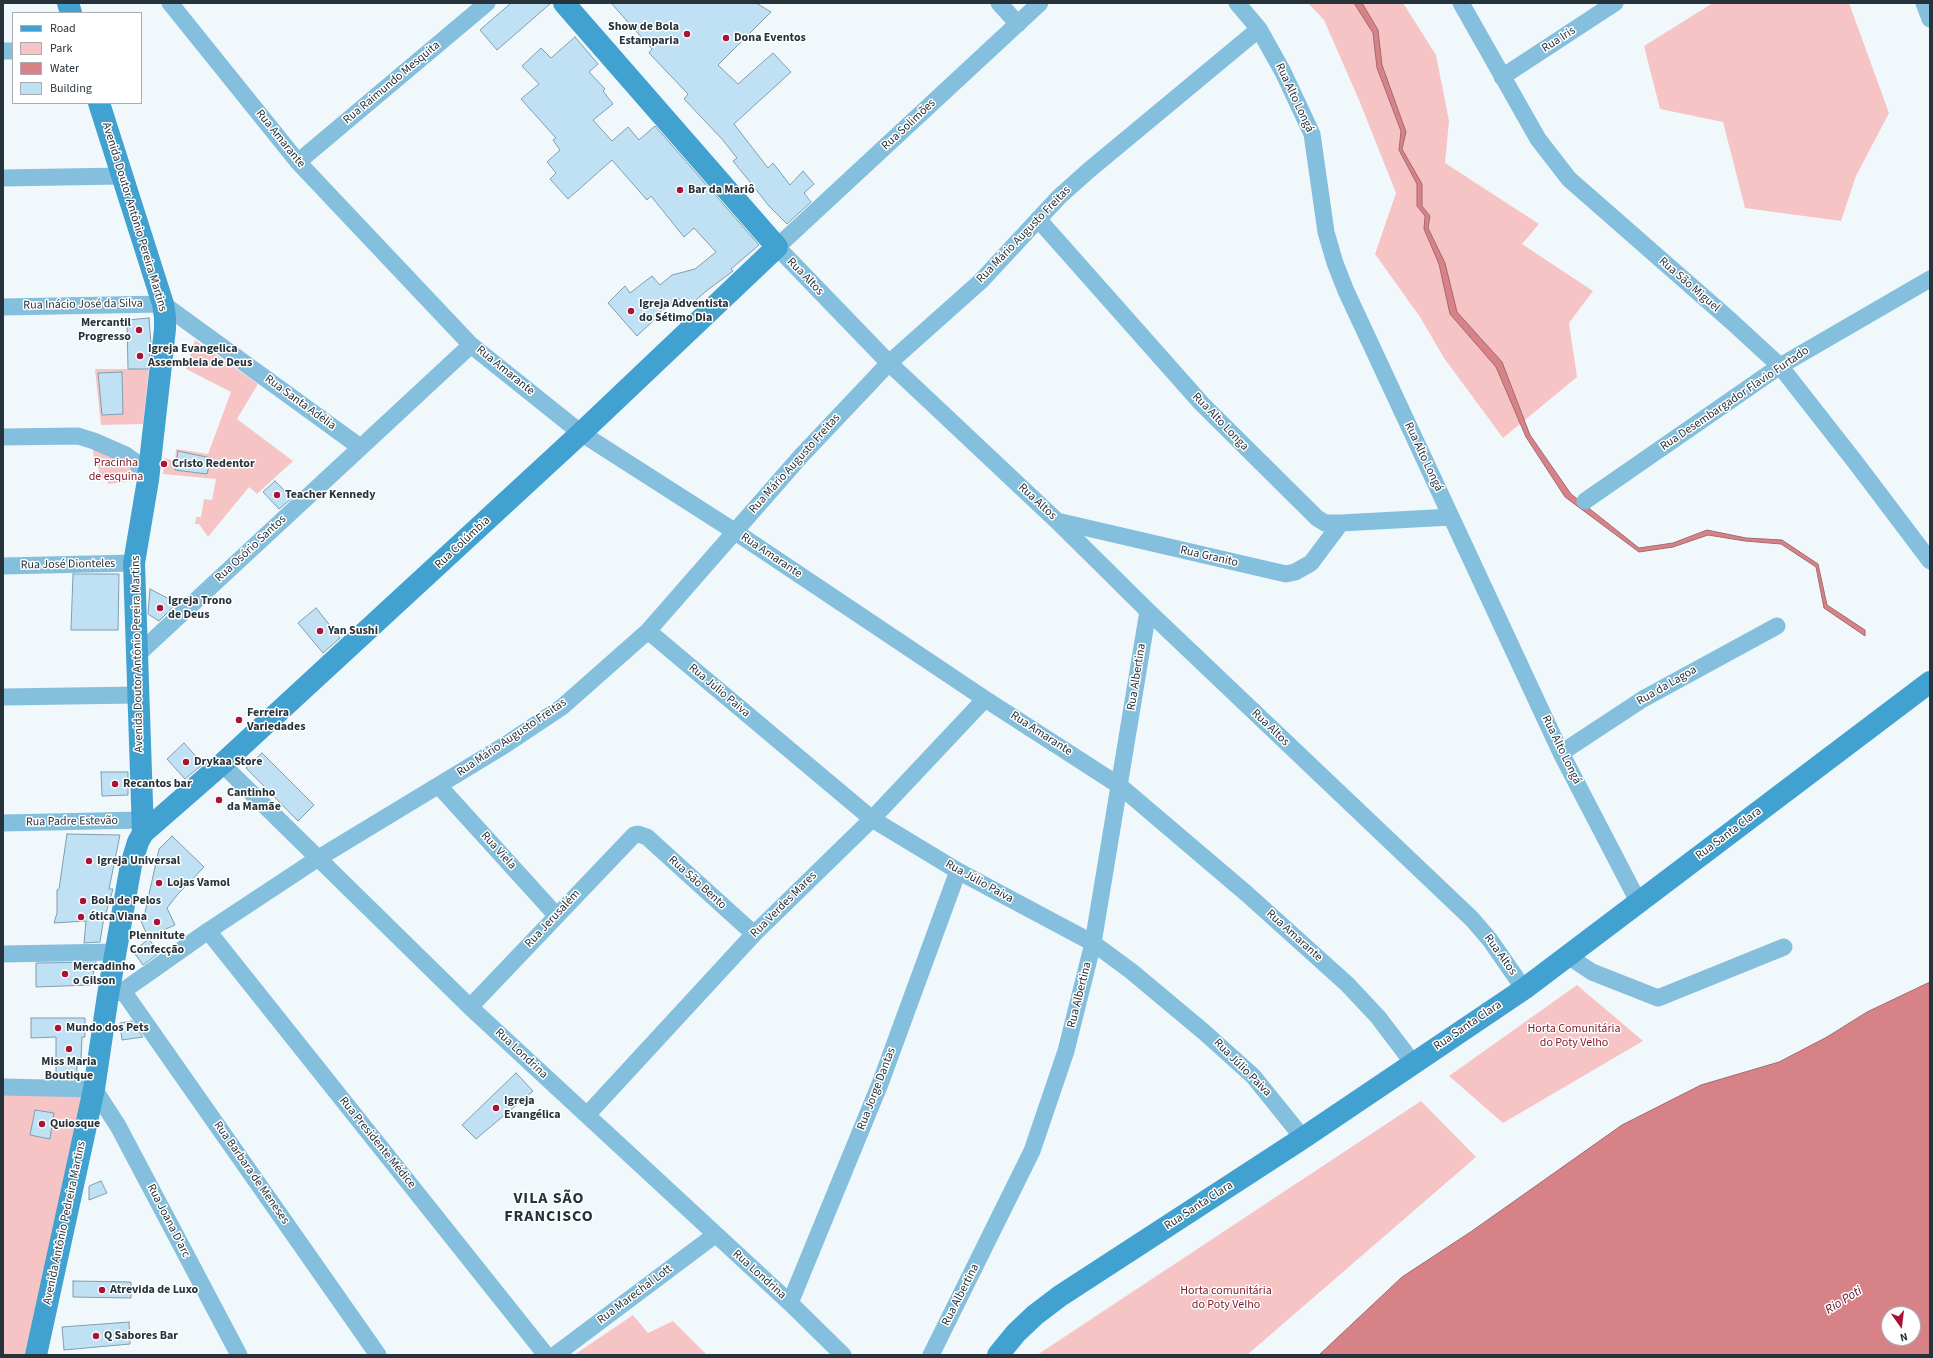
<!DOCTYPE html>
<meta charset="utf-8">
<style>
body{margin:0}
#map{position:relative;width:1933px;height:1358px;overflow:hidden;background:#f1f8fc;font-family:"Source Sans 3",sans-serif}
canvas{display:block}
.frame{position:absolute;inset:0;border:4px solid #27333b;pointer-events:none}
.legend{position:absolute;left:12px;top:12px;width:130px;height:92px;box-sizing:border-box;background:#fff;border:1px solid #a9adb1;margin:0;padding:5px 7px;list-style:none;font-size:12px;color:#27333b}
.legend li{display:flex;align-items:center;gap:8px;height:20px}
.legend b{width:20px;border:1px solid #a9adb1}
.north{position:absolute;left:1881px;top:1306px;width:40px;height:40px;box-sizing:border-box;background:#fff;border:1px solid #a9adb1;border-radius:50%;rotate:166deg;font-size:11px;font-weight:700;line-height:16px;text-align:center;color:#27333b}
.north::after{content:'';display:block;margin:auto;width:14px;height:18px;background:#aa1336;clip-path:polygon(50% 0,100% 100%,50% 72%,0 100%)}
</style>
<div id="map">
<canvas width="1933" height="1358"></canvas>
<div class="frame"></div>
<ul class="legend">
<li><b style="height:5px;background:#41a1d0"></b>Road</li>
<li><b style="height:11px;background:#f7c4c5"></b>Park</li>
<li><b style="height:11px;background:#d78286"></b>Water</li>
<li><b style="height:11px;background:#c0e1f3"></b>Building</li>
</ul>
<div class="north">N</div>
</div>
<script>
const c = document.querySelector('canvas').getContext('2d');
c.lineJoin = 'round';
function fillPath(path, color) {
  c.fillStyle = color;
  c.fill(path, 'evenodd');
}
function poly(rows) {
  const path = new Path2D();
  for (const r of rows) {
    path.moveTo(r[0], r[1]);
    for (let i = 2; i < r.length; i += 2) path.lineTo(r[i], r[i + 1]);
  }
  return path;
}
function strokePath(path, color, width, dash) {
  c.strokeStyle = color;
  c.lineWidth = width;
  c.lineCap = dash ? 'butt' : 'round';
  c.setLineDash(dash || []);
  c.stroke(path);
}
function drawText(font, color, halo, rows, align = 'center') {
  c.font = font + ' "Source Sans 3",sans-serif';
  c.lineWidth = 3;
  c.setLineDash([]);
  c.textBaseline = 'middle';
  c.strokeStyle = halo;
  c.fillStyle = color;
  for (const [text, x, y, turn = 0] of rows) {
    c.save();
    c.translate(x, y);
    c.rotate((+turn || 0) * Math.PI / 180);
    c.textAlign = isNaN(turn) ? turn : align;
    if (halo) c.strokeText(text, 0, 0);
    c.fillText(text, 0, 0);
    c.restore();
  }
}
fillPath(poly([
 [1308,3,1403,3,1436,55,1449,121,1445,163,1539,224,1522,244,1593,291,1569,323,1577,377,1503,438,1444,358,1420,317,1375,254,1396,193,1359,100,1324,20],
 [1713,3,1849,3,1889,113,1856,176,1841,221,1745,208,1723,122,1660,109,1644,46],
 [195,340,258,384,237,419,293,461,257,494,249,487,208,537,199,524,195,524,196,517,201,517,204,499,212,500,216,479,163,474,164,458,175,461,176,449,208,454,231,392,186,369],
 [95,369,149,369,143,424,101,425],
 [93,446,123,459,138,475,137,479,135,481,108,484,107,479,100,479,98,465,94,466],
 [1577,985,1643,1041,1503,1123,1449,1076],
 [91,1093,40,1355,3,1355,3,1095],
 [1421,1101,1476,1157,1247,1355,1037,1355],
 [633,1315,648,1333,673,1321,707,1355,574,1355]
]), '#f7c4c5');
const water = poly([
 [1354,3,1362,3,1378,30,1382,65,1406,132,1402,149,1422,184,1422,206,1430,216,1428,228,1445,263,1457,312,1502,362,1530,435,1571,494,1639,548,1673,543,1707,530,1746,538,1782,540,1818,564,1827,605,1865,630,1865,636,1824,608,1816,567,1781,544,1745,541,1708,535,1673,547,1639,552,1565,497,1526,437,1496,367,1450,314,1439,264,1424,229,1425,216,1417,206,1417,184,1399,150,1401,131,1377,68,1373,33,1354,3],
 [1930,982,1930,1355,1319,1355,1402,1277,1472,1231,1622,1125,1701,1085,1779,1062,1827,1037,1867,1012,1930,982],
 [1889,1314,1913,1314,1913,1338,1889,1338,1889,1314]
]);
fillPath(water, '#d78286');
strokePath(water, '#a26a70', 1);
const building = poly([
 [511,3,551,3,497,50,480,30,511,3],
 [611,3,756,3,771,12,718,65,738,84,773,53,791,72,734,124,768,168,773,163,790,185,803,171,814,184,804,193,811,202,787,224,769,206,750,182,733,161,737,158,722,139,684,99,688,94,649,53,652,49,611,3],
 [575,37,598,64,589,72,605,89,603,91,613,104,593,120,612,141,628,127,639,140,655,126,759,245,731,269,733,271,705,292,687,308,678,298,652,318,654,320,637,336,608,303,625,286,630,293,652,276,660,285,672,275,695,269,716,252,694,228,684,237,651,196,647,200,612,160,568,199,550,179,556,173,547,162,560,150,553,140,556,138,521,99,539,84,522,66,541,48,551,58,575,37],
 [149,318,151,344,148,369,128,369,127,320,149,318],
 [122,372,123,414,102,415,98,373,122,372],
 [178,451,211,458,207,474,175,470,178,451],
 [275,481,292,498,279,509,263,492,275,481],
 [73,574,119,574,118,630,71,630,73,574],
 [150,589,177,603,159,621,148,614,150,589],
 [316,608,340,638,323,653,298,623,316,608],
 [184,743,203,764,185,779,167,759,184,743],
 [262,753,314,805,298,821,246,768,262,753],
 [101,772,128,772,128,795,102,796,101,772],
 [67,834,120,835,109,889,113,889,103,923,100,942,84,943,86,921,54,923,57,913,57,890,59,889,67,834],
 [172,836,204,867,178,894,167,908,175,925,148,937,140,919,144,917,159,849,172,836],
 [149,939,159,953,143,965,133,951,149,939],
 [96,962,91,985,36,987,36,963,96,962],
 [31,1018,85,1018,85,1037,82,1037,81,1060,77,1060,77,1073,56,1073,56,1037,31,1038,31,1018],
 [132,1021,143,1037,122,1040,120,1023,132,1021],
 [516,1073,533,1091,476,1139,462,1125,516,1073],
 [35,1110,54,1113,50,1139,30,1135,35,1110],
 [101,1181,107,1193,89,1200,89,1186,101,1181],
 [73,1281,131,1282,131,1298,73,1297,73,1281],
 [129,1322,130,1344,64,1350,62,1327,129,1322]
]);
fillPath(building, '#c0e1f3');
strokePath(building, '#7f9eaf', 1);
strokePath(poly([
 [170,3,298,162,471,345,581,433,734,531,985,699,1120,786,1247,894,1347,984,1378,1017,1413,1063],
 [999,3,1018,24],
 [1040,3,777,247,889,363,1057,521,1148,611,1472,919,1490,940,1524,989],
 [1237,3,1259,29,1283,72,1312,134,1326,232,1335,263,1346,291,1561,753,1639,903],
 [1461,3,1538,139,1569,179,1731,321,1780,366,1856,463,1930,561],
 [1924,3,1930,19],
 [3,51,13,51],
 [1502,77,1615,3],
 [298,162,487,3],
 [3,178,122,176],
 [1038,219,1202,404,1317,518,1325,523,1341,523,1451,517],
 [3,307,163,304,360,447],
 [3,437,78,436,94,441,126,455,137,463,148,480],
 [1585,501,1780,366,1930,279],
 [1057,521,1286,574,1295,572,1311,563,1341,523],
 [3,566,134,563],
 [648,631,872,819,958,871,1093,943,1131,971,1204,1032,1253,1076,1303,1138],
 [136,656,471,345],
 [3,697,137,695],
 [1561,753,1643,699,1777,626],
 [222,764,470,1007,790,1303,843,1355],
 [439,786,556,915],
 [3,823,142,820],
 [208,931,546,1355],
 [3,954,117,952],
 [1568,956,1592,972,1658,998,1784,947],
 [123,991,378,1355],
 [108,995,123,991,208,931,317,859,505,745,562,707,648,631,801,456,889,363,981,281,1059,197,1088,171,1259,29],
 [470,1007,634,835,638,834,647,837,754,934],
 [3,1087,94,1089,118,1126,239,1355],
 [587,1115,754,934,872,819,985,699],
 [790,1303,880,1084,958,871],
 [555,1355,715,1235],
 [931,1355,1032,1151,1066,1051,1093,943,1148,611]
]), '#85bfde', 17);
strokePath(poly([
 [68,3,71,13],
 [99,103,163,304,165,317,165,329,148,480,134,563,143,833],
 [36,1355,94,1089,108,995,131,865,138,842,143,833,222,764,581,433,777,247,564,3],
 [998,1355,1016,1333,1035,1315,1060,1296,1303,1138,1524,989,1930,682]
]), '#41a1d0', 22);
for (const [x, y, r, color] of [
 [687,34,4,"#aa1336"],
 [726,38,4,"#aa1336"],
 [680,190,4,"#aa1336"],
 [631,311,4,"#aa1336"],
 [139,330,4,"#aa1336"],
 [140,356,4,"#aa1336"],
 [164,464,4,"#aa1336"],
 [277,495,4,"#aa1336"],
 [160,608,4,"#aa1336"],
 [320,631,4,"#aa1336"],
 [239,720,4,"#aa1336"],
 [186,762,4,"#aa1336"],
 [115,784,4,"#aa1336"],
 [219,800,4,"#aa1336"],
 [89,861,4,"#aa1336"],
 [159,883,4,"#aa1336"],
 [83,901,4,"#aa1336"],
 [81,917,4,"#aa1336"],
 [157,922,4,"#aa1336"],
 [65,974,4,"#aa1336"],
 [58,1028,4,"#aa1336"],
 [69,1049,4,"#aa1336"],
 [496,1108,4,"#aa1336"],
 [42,1124,4,"#aa1336"],
 [102,1290,4,"#aa1336"],
 [96,1336,4,"#aa1336"]
]) {
  const dot = new Path2D();
  dot.arc(x, y, r, 0, 2 * Math.PI);
  c.fillStyle = color;
  c.fill(dot);
  strokePath(dot, '#fff', 1.5);
}
drawText('bold 12px', '#27333b', '#fff', [
 ["Show de Bola",679,27,"right"],
 ["Estamparia",679,41,"right"],
 ["Dona Eventos",734,38],
 ["Bar da Mariô",688,190],
 ["Igreja Adventista",639,304],
 ["do Sétimo Dia",639,318],
 ["Mercantil",131,323,"right"],
 ["Progresso",131,337,"right"],
 ["Igreja Evangelica",148,349],
 ["Assembleia de Deus",148,363],
 ["Cristo Redentor",172,464],
 ["Teacher Kennedy",285,495],
 ["Igreja Trono",168,601],
 ["de Deus",168,615],
 ["Yan Sushi",328,631],
 ["Ferreira",247,713],
 ["Variedades",247,727],
 ["Drykaa Store",194,762],
 ["Recantos bar",123,784],
 ["Cantinho",227,793],
 ["da Mamãe",227,807],
 ["Igreja Universal",97,861],
 ["Lojas Vamol",167,883],
 ["Bola de Pelos",91,901],
 ["ótica Viana",89,917],
 ["Plennitute",157,936,"center"],
 ["Confecção",157,950,"center"],
 ["Mercadinho",73,967],
 ["o Gilson",73,981],
 ["Mundo dos Pets",66,1028],
 ["Miss Maria",69,1062,"center"],
 ["Boutique",69,1076,"center"],
 ["Igreja",504,1101],
 ["Evangélica",504,1115],
 ["Quiosque",50,1124],
 ["Atrevida de Luxo",110,1290],
 ["Q Sabores Bar",104,1336]
], 'left');
drawText('12px', '#27333b', '#fff', [
 ["Rua Iris",1559,40,-33],
 ["Rua Raimundo Mesquita",392,83,-40],
 ["Rua Alto Longá",1294,98,65],
 ["Rua Solimões",909,125,-43],
 ["Rua Amarante",280,139,51],
 ["Avenida Doutor Antônio Pereira Martins",134,217,73],
 ["Rua Mário Augusto Freitas",1024,235,-46],
 ["Rua Altos",805,277,46],
 ["Rua São Miguel",1689,285,41],
 ["Rua Inácio José da Silva",83,305,-1],
 ["Rua Amarante",505,371,39],
 ["Rua Desembargador Flavio Furtado",1735,399,-34],
 ["Rua Santa Adélia",300,403,36],
 ["Rua Alto Longa",1220,422,46],
 ["Rua Alto Longá",1423,457,65],
 ["Rua Mário Augusto Freitas",795,464,-48],
 ["Rua Altos",1037,502,43],
 ["Rua Colúmbia",463,543,-43],
 ["Rua Osório Santos",251,549,-43],
 ["Rua Amarante",771,556,34],
 ["Rua Granito",1209,557,13],
 ["Rua José Dionteles",68,565,-1],
 ["Avenida Doutor Antônio Pereira Martins",138,654,-91],
 ["Rua Albertina",1137,677,-81],
 ["Rua da Lagoa",1667,686,-30],
 ["Rua Júlio Paiva",719,691,40],
 ["Rua Altos",1270,728,44],
 ["Rua Amarante",1041,734,33],
 ["Rua Mário Augusto Freitas",512,738,-34],
 ["Rua Alto Longá",1561,750,64],
 ["Rua Padre Estevão",72,822,-1],
 ["Rua Santa Clara",1729,834,-37],
 ["Rua Viela",498,851,48],
 ["Rua Júlio Paiva",979,882,29],
 ["Rua São Bento",697,883,42],
 ["Rua Verdes Mares",784,905,-45],
 ["Rua Jerusalém",553,919,-47],
 ["Rua Amarante",1294,936,42],
 ["Rua Altos",1500,955,54],
 ["Rua Albertina",1080,995,-76],
 ["Rua Santa Clara",1468,1026,-34],
 ["Rua Londrina",521,1054,43],
 ["Rua Júlio Paiva",1242,1068,45],
 ["Rua Jorge Dantas",877,1089,-69],
 ["Rua Presidente Médice",377,1143,51],
 ["Rua Barbara de Meneses",251,1173,55],
 ["Rua Santa Clara",1199,1206,-33],
 ["Rua Joana D'arc",168,1221,63],
 ["Avenida Antônio Pedreira Martins",65,1223,-78],
 ["Rua Londrina",759,1275,42],
 ["Rua Marechal Lott",635,1295,-37],
 ["Rua Albertina",961,1295,-63]
]);
drawText('12px', '#831d2d', '#fff', [
 ["Pracinha",116,463],
 ["de esquina",116,477],
 ["Horta Comunitária",1574,1029],
 ["do Poty Velho",1574,1043],
 ["Horta comunitária",1226,1291],
 ["do Poty Velho",1226,1305]
]);
drawText('italic 13px', '#5d101d', '#fff', [
 ["Rio Poti",1844,1301,-32]
]);
c.letterSpacing = '1px';
drawText('bold 16px', '#27333b', '#fff', [
 ["VILA SÃO",549,1199],
 ["FRANCISCO",549,1217]
]);
c.letterSpacing = '0px';
</script>
